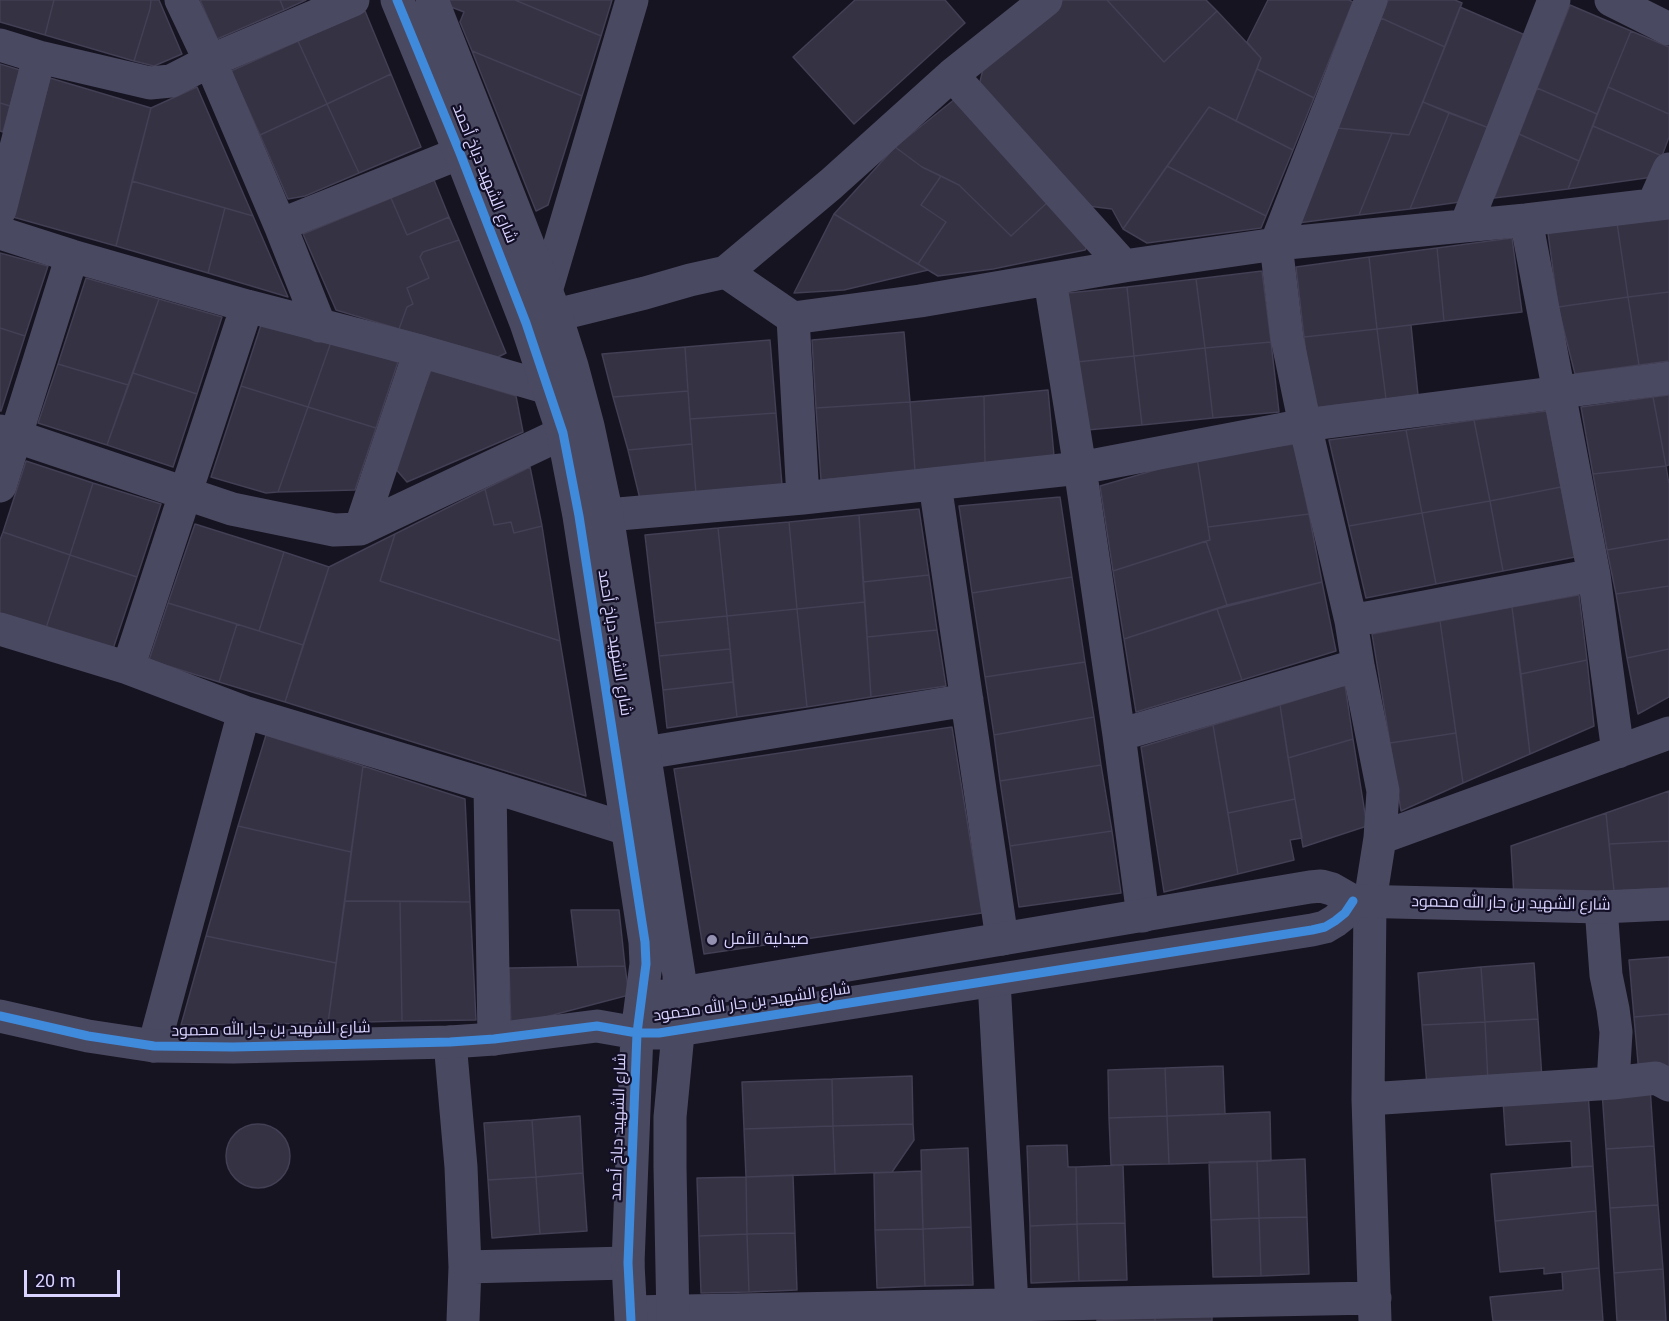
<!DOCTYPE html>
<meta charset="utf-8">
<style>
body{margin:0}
#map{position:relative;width:1669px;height:1321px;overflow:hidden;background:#161421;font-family:Roboto,sans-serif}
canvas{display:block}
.scale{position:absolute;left:24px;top:1270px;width:96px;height:27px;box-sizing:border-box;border:3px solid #d9d4ff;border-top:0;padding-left:8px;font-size:18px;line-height:21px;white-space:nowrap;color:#d9d4ff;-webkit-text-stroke:4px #130f26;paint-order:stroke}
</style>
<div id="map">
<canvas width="1669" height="1321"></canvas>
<div class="scale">20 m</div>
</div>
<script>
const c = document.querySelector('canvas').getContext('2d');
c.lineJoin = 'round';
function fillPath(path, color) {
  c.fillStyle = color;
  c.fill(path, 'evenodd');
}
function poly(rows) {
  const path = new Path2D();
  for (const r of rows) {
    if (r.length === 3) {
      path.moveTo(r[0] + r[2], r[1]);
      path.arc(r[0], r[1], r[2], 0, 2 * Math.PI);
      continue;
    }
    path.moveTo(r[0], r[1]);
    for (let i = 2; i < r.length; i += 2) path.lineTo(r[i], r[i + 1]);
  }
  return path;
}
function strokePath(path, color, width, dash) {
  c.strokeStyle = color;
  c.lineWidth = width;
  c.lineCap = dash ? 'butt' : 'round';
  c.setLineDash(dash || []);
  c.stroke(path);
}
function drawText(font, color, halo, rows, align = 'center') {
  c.font = font + ' Roboto,Cairo,sans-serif';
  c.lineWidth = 4.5;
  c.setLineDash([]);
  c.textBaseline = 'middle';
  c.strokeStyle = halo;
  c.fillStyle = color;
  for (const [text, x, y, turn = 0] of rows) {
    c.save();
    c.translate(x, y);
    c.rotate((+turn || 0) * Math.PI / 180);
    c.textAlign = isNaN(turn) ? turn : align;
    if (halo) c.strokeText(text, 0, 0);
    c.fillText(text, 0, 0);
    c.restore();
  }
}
const building = poly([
 [0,0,54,0,45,35,0,22,0,0],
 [54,0,151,0,150,9,134,61,45,35,54,0],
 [151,0,159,0,182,54,154,66,134,61,150,9,151,0],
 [200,0,280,0,284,10,217,39,200,0],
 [280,0,306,0,284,10,280,0],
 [448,0,515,0,601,36,582,96,472,51,460,22,464,12,446,5,448,0],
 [515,0,612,0,601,36,515,0],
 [855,0,945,0,965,23,854,124,793,57,855,0],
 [1059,0,1107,0,1164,62,1217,11,1261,58,1236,121,1209,107,1123,229,1112,209,1088,206,979,86,983,69,1059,0],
 [1107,0,1206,0,1217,11,1164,62,1107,0],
 [1268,0,1349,0,1353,2,1314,98,1257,69,1261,58,1247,42,1268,0],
 [1388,0,1455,0,1462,3,1445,47,1381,18,1388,0],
 [1570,5,1631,31,1597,114,1537,88,1570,5],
 [1460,7,1525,35,1489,128,1423,102,1460,7],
 [365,11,391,74,327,104,298,41,365,11],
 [1381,18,1445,47,1409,135,1337,128,1381,18],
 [1631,31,1669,47,1669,114,1608,87,1631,31],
 [298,41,327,104,260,135,231,71,298,41],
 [472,51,582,96,548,205,536,211,472,51],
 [0,64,20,70,10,106,0,103,0,64],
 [1257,69,1314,98,1293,150,1236,121,1257,69],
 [391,74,421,147,359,173,327,104,391,74],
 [50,78,151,108,116,246,13,217,50,78],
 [197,87,253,216,132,181,151,108,197,87],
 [1608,87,1669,114,1669,137,1662,156,1593,126,1608,87],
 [1537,88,1597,114,1579,161,1519,134,1537,88],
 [955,99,1049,201,1011,236,959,185,922,167,895,147,955,99],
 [1423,102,1449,113,1410,209,1359,215,1392,133,1409,135,1423,102],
 [0,103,10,106,3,132,0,131,0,103],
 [327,104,359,173,305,196,288,199,260,135,327,104],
 [1209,107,1293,150,1266,216,1167,166,1209,107],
 [1449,113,1489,128,1460,202,1410,209,1449,113],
 [1593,126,1662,156,1653,177,1568,189,1593,126],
 [1337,128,1392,133,1359,215,1298,223,1337,128],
 [1519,134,1579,161,1568,189,1494,198,1519,134],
 [895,147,922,167,941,176,921,205,946,222,918,264,834,214,895,147],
 [1167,166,1266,216,1261,228,1147,243,1123,229,1167,166],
 [941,176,959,185,1011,236,1049,201,1089,244,1085,250,993,269,938,276,918,264,946,222,921,205,941,176],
 [434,180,449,217,407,235,391,198,434,180],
 [132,181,225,208,208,273,116,246,132,181],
 [391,198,407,235,449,217,459,240,423,252,420,257,429,278,407,288,413,304,407,307,399,329,336,310,303,234,391,198],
 [225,208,253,216,288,297,208,273,225,208],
 [834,214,928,270,844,290,794,293,834,214],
 [1669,217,1669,292,1628,297,1617,223,1669,217],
 [1617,223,1628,297,1558,307,1548,233,1617,223],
 [1512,238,1522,312,1444,321,1437,248,1512,238],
 [459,240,506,353,498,357,399,329,407,307,413,304,407,288,429,278,420,257,423,252,459,240],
 [1437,248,1444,321,1377,329,1369,257,1437,248],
 [0,253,48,266,25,336,0,328,0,253],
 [1369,257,1377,329,1304,337,1296,267,1369,257],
 [1262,271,1271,342,1205,348,1196,279,1262,271],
 [86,278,159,299,128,385,58,364,86,278],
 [1196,279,1205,348,1134,356,1127,287,1196,279],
 [1127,287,1134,356,1077,362,1068,293,1127,287],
 [1669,292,1669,361,1639,365,1628,297,1669,292],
 [1628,297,1639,365,1575,374,1558,307,1628,297],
 [159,299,222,317,197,394,133,373,159,299],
 [262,322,331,342,308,407,241,386,262,322],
 [1411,325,1418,395,1386,399,1377,329,1411,325],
 [0,328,25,336,1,411,0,411,0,328],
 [1377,329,1386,399,1312,408,1304,337,1377,329],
 [904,332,910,402,816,408,812,340,904,332],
 [770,340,776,413,690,419,685,347,770,340],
 [331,342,398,362,376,428,308,407,331,342],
 [1271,342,1279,412,1213,418,1205,348,1271,342],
 [685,347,688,391,613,397,602,354,685,347],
 [1205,348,1213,418,1142,425,1134,356,1205,348],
 [1134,356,1142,425,1087,430,1077,362,1134,356],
 [58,364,128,385,107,445,38,423,58,364],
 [431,370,516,396,523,432,407,482,394,467,431,370],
 [133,373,197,394,173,467,107,445,133,373],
 [241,386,308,407,278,492,266,493,211,477,241,386],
 [1048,390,1054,456,985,463,984,396,1048,390],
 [688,391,692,444,628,450,613,397,688,391],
 [1669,395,1669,465,1666,466,1653,397,1669,395],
 [984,396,985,463,915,471,910,402,984,396],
 [1653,397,1666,466,1593,474,1581,407,1653,397],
 [910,402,915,471,821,480,816,408,910,402],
 [308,407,376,428,355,490,278,492,308,407],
 [1547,411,1561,487,1490,501,1474,420,1547,411],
 [776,413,782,485,696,494,690,419,776,413],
 [1474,420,1490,501,1422,513,1406,430,1474,420],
 [1406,430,1422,513,1349,526,1329,440,1406,430],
 [692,444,696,494,640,499,628,450,692,444],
 [1294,444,1309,514,1208,527,1197,458,1294,444],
 [1197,458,1210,540,1113,571,1100,486,1197,458],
 [26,461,93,483,70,555,3,532,26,461],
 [1666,466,1669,484,1669,539,1607,550,1593,474,1666,466],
 [530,467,542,526,514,533,511,522,494,525,485,489,530,467],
 [93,483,161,504,137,577,70,555,93,483],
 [1561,487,1575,557,1503,571,1490,501,1561,487],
 [485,489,494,525,511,522,514,533,542,526,560,641,380,581,395,534,485,489],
 [1060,497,1072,577,972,593,959,506,1060,497],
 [1490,501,1503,571,1436,584,1422,513,1490,501],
 [919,509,929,575,863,582,859,515,919,509],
 [1422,513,1436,584,1366,598,1349,526,1422,513],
 [1309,514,1322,582,1227,605,1206,541,1210,540,1208,527,1309,514],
 [859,515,865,602,797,609,789,522,859,515],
 [789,522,797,609,727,616,718,528,789,522],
 [195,524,284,552,259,631,168,603,195,524],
 [718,528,727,616,655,623,645,535,718,528],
 [3,532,70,555,46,628,0,614,0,540,3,532],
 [395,534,380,581,560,641,586,796,285,702,329,567,395,534],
 [1669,539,1669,586,1616,594,1607,550,1669,539],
 [1206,541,1227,605,1124,639,1113,571,1206,541],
 [284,552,329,567,303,645,259,631,284,552],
 [70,555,137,577,113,649,46,628,70,555],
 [929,575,937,630,867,637,863,582,929,575],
 [1072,577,1085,662,985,677,972,593,1072,577],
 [1322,582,1336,651,1242,680,1217,609,1322,582],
 [1669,586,1669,649,1627,658,1616,594,1669,586],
 [1579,595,1587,660,1521,674,1512,607,1579,595],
 [865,602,871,697,807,707,797,609,865,602],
 [168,603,237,624,219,682,149,660,168,603],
 [1512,607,1530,754,1463,783,1440,621,1512,607],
 [797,609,807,707,737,717,727,616,797,609],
 [1217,609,1242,680,1136,712,1124,639,1217,609],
 [727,616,730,649,659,656,655,623,727,616],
 [1440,621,1456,733,1390,743,1372,634,1440,621],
 [237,624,303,645,285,702,219,682,237,624],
 [937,630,946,686,871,697,867,637,937,630],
 [730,649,733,682,663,690,659,656,730,649],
 [1669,649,1669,697,1638,714,1627,658,1669,649],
 [1587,660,1594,726,1530,754,1521,674,1587,660],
 [1085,662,1094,717,994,735,985,677,1085,662],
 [733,682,737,717,667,728,663,690,733,682],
 [1345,685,1353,739,1288,758,1280,705,1345,685],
 [1280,705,1295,799,1228,813,1213,725,1280,705],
 [1094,717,1101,765,1000,781,994,735,1094,717],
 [1213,725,1238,874,1164,892,1141,747,1213,725],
 [952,727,982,913,704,954,674,769,952,727],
 [1456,733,1463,783,1401,811,1390,743,1456,733],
 [266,735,363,766,351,852,238,826,266,735],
 [1353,739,1367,826,1303,847,1288,758,1353,739],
 [1101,765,1112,831,1010,846,1000,781,1101,765],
 [363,766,465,799,470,902,345,901,363,766],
 [1669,791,1669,841,1609,844,1606,813,1669,791],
 [1295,799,1302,838,1290,840,1294,860,1238,874,1228,813,1295,799],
 [1606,813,1614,891,1514,897,1511,846,1606,813],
 [238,826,351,852,336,963,206,936,238,826],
 [1112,831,1121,893,1019,907,1010,846,1112,831],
 [1669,841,1669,888,1614,891,1609,844,1669,841],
 [345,901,400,901,402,1021,328,1023,345,901],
 [400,901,470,902,476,1020,402,1021,400,901],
 [571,910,619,910,625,966,578,967,571,910],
 [206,936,336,963,328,1023,181,1025,206,936],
 [1669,957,1669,1014,1634,1017,1629,960,1669,957],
 [1534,963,1538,1019,1485,1022,1481,967,1534,963],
 [625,966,629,995,511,1026,509,968,625,966],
 [1481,967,1485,1022,1422,1025,1418,973,1481,967],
 [1669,1014,1669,1072,1639,1074,1634,1017,1669,1014],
 [1538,1019,1542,1079,1488,1082,1485,1022,1538,1019],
 [1485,1022,1488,1082,1427,1086,1422,1025,1485,1022],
 [1223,1066,1225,1114,1167,1116,1165,1068,1223,1066],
 [1165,1068,1167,1116,1109,1118,1108,1070,1165,1068],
 [912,1076,913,1124,833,1126,832,1079,912,1076],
 [832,1079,833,1126,744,1129,742,1082,832,1079],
 [1650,1087,1654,1146,1606,1149,1602,1091,1650,1087],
 [1588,1092,1593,1166,1572,1167,1571,1141,1506,1145,1503,1100,1588,1092],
 [1270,1112,1271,1161,1169,1164,1167,1116,1270,1112],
 [580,1116,583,1173,536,1177,532,1120,580,1116],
 [1167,1116,1169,1164,1111,1165,1109,1118,1167,1116],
 [532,1120,536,1177,488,1180,484,1123,532,1120],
 [258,1156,32],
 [913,1124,914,1140,892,1172,835,1174,833,1126,913,1124],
 [833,1126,835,1174,746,1177,744,1129,833,1126],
 [1067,1145,1068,1167,1076,1167,1077,1224,1030,1226,1027,1146,1067,1145],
 [1654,1146,1658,1205,1610,1208,1606,1149,1654,1146],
 [968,1148,971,1227,923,1229,921,1150,968,1148],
 [1305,1159,1307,1217,1259,1218,1257,1161,1305,1159],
 [1257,1161,1259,1218,1211,1220,1209,1162,1257,1161],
 [1123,1165,1125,1223,1077,1224,1076,1167,1123,1165],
 [1593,1166,1596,1211,1495,1221,1491,1174,1593,1166],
 [921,1171,923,1229,875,1230,874,1173,921,1171],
 [583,1173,587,1231,540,1234,536,1177,583,1173],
 [793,1175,795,1233,747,1234,746,1177,793,1175],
 [536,1177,540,1234,492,1238,488,1180,536,1177],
 [746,1177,747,1234,699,1236,697,1178,746,1177],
 [1658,1205,1663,1269,1614,1273,1610,1208,1658,1205],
 [1596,1211,1599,1268,1544,1274,1544,1268,1500,1272,1495,1221,1596,1211],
 [1307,1217,1309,1274,1261,1276,1259,1218,1307,1217],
 [1259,1218,1261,1276,1213,1277,1211,1220,1259,1218],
 [1125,1223,1127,1280,1079,1281,1077,1224,1125,1223],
 [1077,1224,1079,1281,1031,1283,1030,1226,1077,1224],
 [971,1227,973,1285,925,1286,923,1229,971,1227],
 [923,1229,925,1286,877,1288,875,1230,923,1229],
 [795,1233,797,1290,749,1292,747,1234,795,1233],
 [747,1234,749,1292,701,1293,699,1236,747,1234],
 [1599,1268,1603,1321,1493,1321,1490,1297,1563,1290,1562,1272,1599,1268],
 [1663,1269,1666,1321,1617,1321,1614,1273,1663,1269],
 [1212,1316,1212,1321,1155,1321,1155,1318,1212,1316],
 [1155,1318,1155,1321,1097,1321,1097,1320,1155,1318]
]);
fillPath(building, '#343243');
strokePath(building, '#433f54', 1.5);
strokePath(poly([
 [181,0,210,61,280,225,320,326],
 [1371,0,1276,244,1287,338,1305,425,1351,621,1358,665,1383,791,1380,838,1370,901,1368,1099,1375,1321],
 [1611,0,1669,29],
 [0,45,39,57,150,83,171,81,210,61,353,0],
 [952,75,1124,266],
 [1653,205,1669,169],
 [0,210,39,57],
 [1526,220,1594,575,1618,752],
 [280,225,460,153],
 [1466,225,1554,0],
 [0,233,72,256,247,306,420,351,548,388],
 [726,272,793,318,920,301,1124,266,1276,244,1526,220,1669,203],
 [1050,280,1080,468,1119,735,1143,916],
 [546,291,632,0],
 [793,318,803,498],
 [528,322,645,293,690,280,726,272,831,184,952,75,1046,0],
 [0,431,232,509,334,530,360,529,563,433],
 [935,484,1002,939],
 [0,486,72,256],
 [607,515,803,498,1080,468,1305,425,1669,378],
 [360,529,420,351],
 [1351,621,1594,575],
 [0,629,128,668,244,712,490,786,627,829],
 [128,668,247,306],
 [1119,735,1358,665],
 [645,753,967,700],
 [490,786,494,1039],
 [1380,838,1669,733],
 [1601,907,1606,975,1613,1009,1616,1032,1613,1083,1656,1078,1669,1085],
 [994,981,1012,1305],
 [450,1042,461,1167,465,1267],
 [154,1046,244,712],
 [1368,1099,1613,1083],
 [631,1312,1375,1298],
 [463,1321,465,1267,628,1263]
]), '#4a4962', 33);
strokePath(poly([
 [397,0,460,153,526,323,563,433,579,516,645,942,646,964,637,1033,628,1263,631,1321],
 [432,0,556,316,572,366,588,426,607,515,679,975,680,1013,670,1117,670,1167,673,1321],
 [658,997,1310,887,1321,886,1332,889,1353,901,1601,907,1669,904],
 [0,1016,88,1036,154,1046,233,1047,450,1042,494,1039,597,1026,637,1033,659,1033,1312,930,1325,927,1335,921,1345,913,1353,901]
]), '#4a4962', 33);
strokePath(poly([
 [397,0,460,153,526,323,563,433,579,516,645,942,646,964,637,1033,628,1263,631,1321],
 [0,1016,88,1036,154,1046,233,1047,450,1042,494,1039,597,1026,637,1033,659,1033,1312,930,1325,927,1335,921,1345,913,1353,901]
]), '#408adc', 9);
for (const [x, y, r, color] of [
 [712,940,6,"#9591b1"]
]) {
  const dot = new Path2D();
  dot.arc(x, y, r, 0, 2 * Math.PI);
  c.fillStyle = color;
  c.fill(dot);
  strokePath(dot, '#130f26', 2);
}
drawText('16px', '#d9d4ff', '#130f26', [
 ["شارع الشهيد دباخ أحمد",484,174,68],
 ["شارع الشهيد دباخ أحمد",614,643,81],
 ["شارع الشهيد بن جار الله محمود",1511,904,1],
 ["شارع الشهيد بن جار الله محمود",752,1003,-8],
 ["شارع الشهيد بن جار الله محمود",271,1030,-1],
 ["شارع الشهيد دباخ أحمد",619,1127,-88]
]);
drawText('16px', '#d9d4ff', '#130f26', [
 ["صيدلية الأمل",724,940]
], 'left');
</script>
